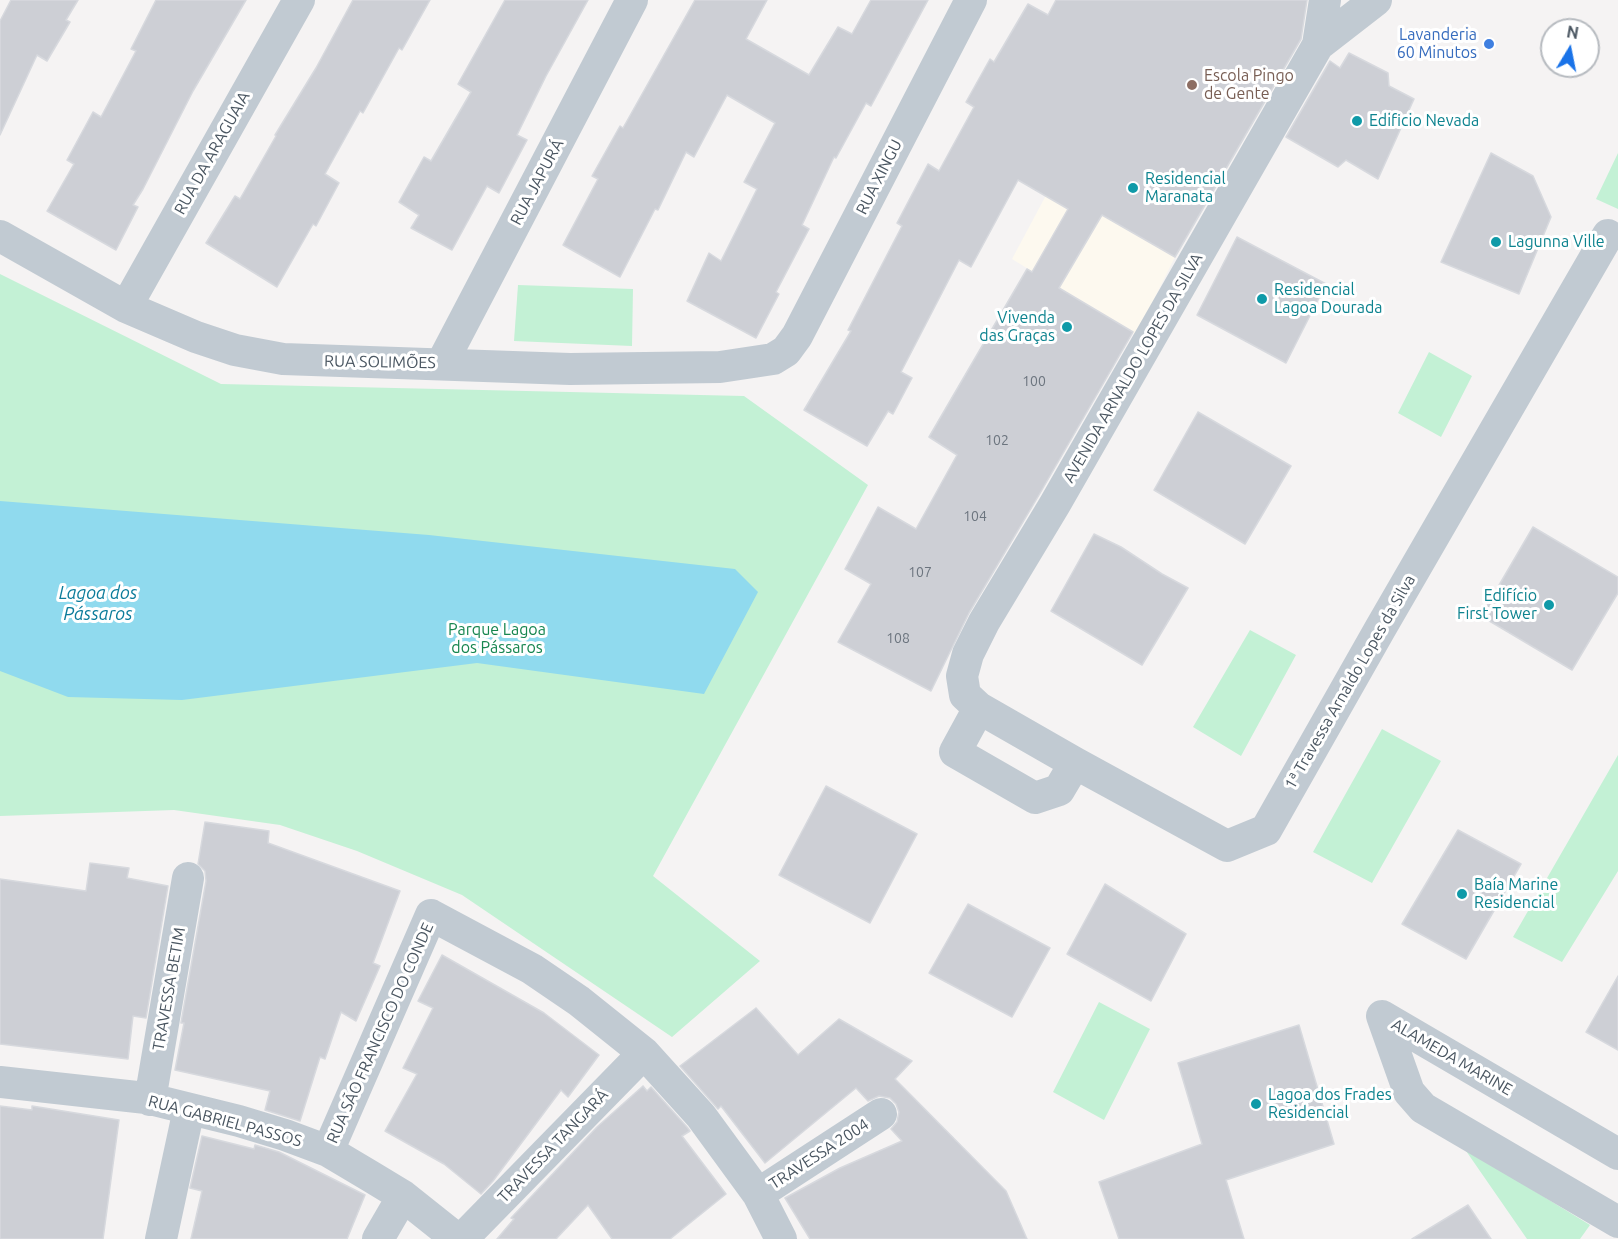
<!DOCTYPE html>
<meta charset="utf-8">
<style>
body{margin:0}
#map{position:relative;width:1618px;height:1239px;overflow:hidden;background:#f5f3f3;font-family:Ubuntu,sans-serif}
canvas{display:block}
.north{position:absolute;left:1540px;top:18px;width:60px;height:60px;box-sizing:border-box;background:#fff;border:2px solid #b7bbc0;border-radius:50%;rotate:10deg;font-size:16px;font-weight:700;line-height:24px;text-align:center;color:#4a5661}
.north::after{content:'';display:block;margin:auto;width:21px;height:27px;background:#1a73e8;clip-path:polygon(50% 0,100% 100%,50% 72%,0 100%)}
</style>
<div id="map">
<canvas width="1618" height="1239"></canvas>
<div class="north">N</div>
</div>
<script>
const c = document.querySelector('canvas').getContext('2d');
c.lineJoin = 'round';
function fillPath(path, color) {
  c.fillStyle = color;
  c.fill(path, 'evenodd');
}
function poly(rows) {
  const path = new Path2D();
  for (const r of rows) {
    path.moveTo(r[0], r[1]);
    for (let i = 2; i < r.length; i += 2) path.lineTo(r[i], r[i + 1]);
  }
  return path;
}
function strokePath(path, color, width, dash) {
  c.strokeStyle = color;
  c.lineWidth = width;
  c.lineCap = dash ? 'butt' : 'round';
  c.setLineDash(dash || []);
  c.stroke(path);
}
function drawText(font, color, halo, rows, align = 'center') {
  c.font = font + ' Ubuntu,sans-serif';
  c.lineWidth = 6;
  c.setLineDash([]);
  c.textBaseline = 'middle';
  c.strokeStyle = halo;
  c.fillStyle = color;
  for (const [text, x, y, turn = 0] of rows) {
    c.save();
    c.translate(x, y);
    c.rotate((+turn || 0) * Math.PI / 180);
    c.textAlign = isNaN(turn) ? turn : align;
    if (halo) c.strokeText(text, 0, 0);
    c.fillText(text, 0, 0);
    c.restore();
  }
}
fillPath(poly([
 [1051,186,1175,257,1136,335,1012,259]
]), '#fdf9ef');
fillPath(poly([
 [1618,153,1618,209,1596,199],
 [0,274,221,384,744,396,868,485,653,876,760,961,672,1037,462,895,357,851,280,825,174,810,0,816],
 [518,285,633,289,632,346,514,341],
 [1429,352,1472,376,1441,437,1398,413],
 [1250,630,1296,655,1241,756,1193,727],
 [1382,729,1441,761,1372,883,1313,852],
 [1618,755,1618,871,1562,962,1513,937],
 [1099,1002,1150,1029,1104,1120,1053,1092],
 [1464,1148,1590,1225,1580,1239,1527,1239]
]), '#c3f1d5');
fillPath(poly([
 [0,501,429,535,735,569,758,592,704,694,477,663,182,700,68,697,0,671]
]), '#90daee');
const building = poly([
 [11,0,78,0,66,20,70,22,47,61,37,55,0,135,0,21,11,0],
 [156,0,246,0,193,91,143,189,133,205,138,207,116,250,47,211,74,164,67,160,93,112,101,117,136,51,131,49,156,0],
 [353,0,430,0,402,50,399,48,363,113,360,111,325,174,339,183,316,226,313,224,277,287,206,243,235,196,240,199,276,136,275,135,316,68,353,0],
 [505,0,588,0,546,76,517,135,527,140,499,193,487,186,452,250,411,228,419,215,399,202,424,157,431,161,471,92,458,84,505,0],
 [695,0,767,0,746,39,809,75,838,27,852,34,871,0,928,0,871,106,866,103,836,158,834,157,802,225,809,229,776,292,779,294,756,338,687,301,709,253,721,261,757,189,744,182,775,123,727,95,694,157,686,152,658,210,655,209,620,277,563,245,598,179,592,176,620,126,623,128,695,0],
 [1056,0,1307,0,1301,39,1175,257,1102,215,1059,288,1133,332,1039,495,969,613,931,691,838,642,871,584,845,569,878,507,916,529,957,455,929,437,1027,269,1032,272,1068,209,1018,180,971,267,959,260,901,372,912,378,893,414,888,411,867,446,804,410,851,331,848,330,902,226,897,223,928,164,939,171,974,107,966,102,990,59,994,62,1028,4,1048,15,1056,0],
 [1349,53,1388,73,1389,86,1414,99,1378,179,1346,160,1338,167,1286,137,1330,61,1340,68,1349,53],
 [1491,153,1533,176,1551,217,1519,294,1441,262,1491,153],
 [1237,237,1326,284,1286,363,1197,315,1237,237],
 [1198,412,1291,466,1245,544,1154,490,1198,412],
 [1533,527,1618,577,1618,593,1572,670,1481,616,1533,527],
 [1094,534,1121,547,1162,574,1188,588,1142,665,1051,611,1094,534],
 [826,786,917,834,870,923,779,875,826,786],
 [205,822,269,831,268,843,400,891,373,963,380,966,356,1021,341,1012,325,1059,320,1057,300,1121,265,1110,270,1091,175,1070,184,1023,181,1023,206,881,205,871,198,864,205,822],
 [1458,830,1521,864,1466,959,1402,924,1458,830],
 [90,863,129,868,127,878,168,886,146,1018,133,1016,128,1059,0,1044,0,879,86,891,90,863],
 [1105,884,1186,934,1151,1001,1067,954,1105,884],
 [968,904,1050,948,1012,1017,929,973,968,904],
 [442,955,544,1013,599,1055,568,1097,561,1090,493,1181,481,1194,444,1164,385,1131,417,1074,403,1068,433,1008,418,1001,442,955],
 [1618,976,1618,1050,1586,1032,1618,976],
 [756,1008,798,1055,839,1019,912,1061,895,1079,1006,1191,1027,1239,810,1239,785,1198,840,1168,902,1141,891,1129,897,1122,899,1112,896,1104,890,1098,879,1096,868,1101,856,1088,765,1163,721,1106,718,1109,680,1066,756,1008],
 [1299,1025,1334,1144,1226,1180,1244,1239,1119,1239,1099,1182,1202,1144,1178,1063,1299,1025],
 [643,1086,647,1091,651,1087,687,1127,690,1131,682,1136,726,1194,670,1239,612,1239,588,1205,556,1239,497,1239,514,1219,511,1218,597,1127,643,1086],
 [0,1106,32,1110,32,1106,119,1120,103,1239,0,1239,0,1106],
 [202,1136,254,1149,255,1145,279,1152,365,1195,347,1239,191,1239,202,1191,190,1188,202,1136],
 [1468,1205,1491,1239,1412,1239,1468,1205]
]);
fillPath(building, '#cdcfd5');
strokePath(building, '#d7d9de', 1.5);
strokePath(poly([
 [1325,0,1318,45,1055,504,984,622,968,654,962,676,965,695,979,708,1075,763,1227,846,1266,830,1380,629,1608,235],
 [1318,45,1376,0],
 [0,236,126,307,196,337,235,350,283,359,570,369,720,367,773,359,786,351,797,336,971,0],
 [126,307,299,0],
 [442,363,632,0],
 [979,708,955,752,1035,798,1059,790,1075,763],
 [0,1082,146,1098,239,1121,285,1135,328,1151,370,1176,403,1196,457,1239],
 [150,1100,188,878],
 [328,1151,431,915,532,969,579,1001,644,1053,701,1116,758,1194,781,1239],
 [1618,1154,1382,1016,1409,1092,1423,1108,1618,1222],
 [758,1194,881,1114],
 [161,1239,189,1109],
 [378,1239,403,1196],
 [462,1239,644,1053]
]), '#c1cad2', 32);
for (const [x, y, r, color] of [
 [1489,44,6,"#3f7fe0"],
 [1192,85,6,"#8d6e63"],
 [1357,121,6,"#0f9aa8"],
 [1133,188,6,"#0f9aa8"],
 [1496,242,6,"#0f9aa8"],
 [1262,299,6,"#0f9aa8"],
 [1067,327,6,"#0f9aa8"],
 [1549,605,6,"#0f9aa8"],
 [1462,894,6,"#0f9aa8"],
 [1256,1104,6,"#0f9aa8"]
]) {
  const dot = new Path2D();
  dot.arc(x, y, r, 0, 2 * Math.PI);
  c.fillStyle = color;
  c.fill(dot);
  strokePath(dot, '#fff', 2);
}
drawText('14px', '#6b747e', null, [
 ["100",1034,381],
 ["102",997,440],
 ["104",975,516],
 ["107",920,572],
 ["108",898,638]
]);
drawText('16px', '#366cbe', '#fff', [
 ["Lavanderia",1477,35],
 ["60 Minutos",1477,53]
], 'right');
drawText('16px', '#785e54', '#fff', [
 ["Escola Pingo",1204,76],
 ["de Gente",1204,94]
], 'left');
drawText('16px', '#0d838f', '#fff', [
 ["Edificio Nevada",1369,121],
 ["Residencial",1145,179],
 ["Maranata",1145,197],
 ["Lagunna Ville",1508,242],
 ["Residencial",1274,290],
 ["Lagoa Dourada",1274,308],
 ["Vivenda",1055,318,"right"],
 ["das Graças",1055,336,"right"],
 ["Edifício",1537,596,"right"],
 ["First Tower",1537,614,"right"],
 ["Baía Marine",1474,885],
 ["Residencial",1474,903],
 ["Lagoa dos Frades",1268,1095],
 ["Residencial",1268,1113]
], 'left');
drawText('16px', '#4a5661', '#fff', [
 ["RUA DA ARAGUAIA",212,153,-61],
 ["RUA XINGU",879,177,-63],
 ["RUA JAPURÁ",537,182,-62],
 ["RUA SOLIMÕES",380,362,1],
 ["AVENIDA ARNALDO LOPES DA SILVA",1133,368,-60],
 ["1ª Travessa Arnaldo Lopes da Silva",1350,682,-60],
 ["TRAVESSA BETIM",169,989,-80],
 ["RUA SÃO FRANCISCO DO CONDE",380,1033,-66],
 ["ALAMEDA MARINE",1452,1057,30],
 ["RUA GABRIEL PASSOS",225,1121,15],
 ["TRAVESSA TANGARÁ",553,1146,-46],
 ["TRAVESSA 2004",819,1154,-33]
]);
drawText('16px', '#17864f', '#fff', [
 ["Parque Lagoa",497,630],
 ["dos Pássaros",497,648]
]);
drawText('italic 18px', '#0c7c9b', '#fff', [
 ["Lagoa dos",98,593],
 ["Pássaros",98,614]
]);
</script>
